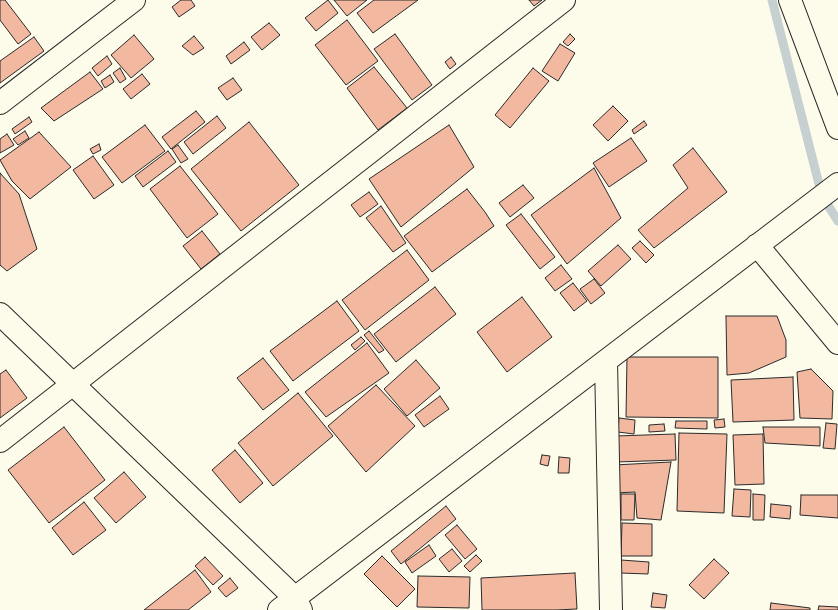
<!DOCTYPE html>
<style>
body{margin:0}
canvas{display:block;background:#fdfbea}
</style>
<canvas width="838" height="610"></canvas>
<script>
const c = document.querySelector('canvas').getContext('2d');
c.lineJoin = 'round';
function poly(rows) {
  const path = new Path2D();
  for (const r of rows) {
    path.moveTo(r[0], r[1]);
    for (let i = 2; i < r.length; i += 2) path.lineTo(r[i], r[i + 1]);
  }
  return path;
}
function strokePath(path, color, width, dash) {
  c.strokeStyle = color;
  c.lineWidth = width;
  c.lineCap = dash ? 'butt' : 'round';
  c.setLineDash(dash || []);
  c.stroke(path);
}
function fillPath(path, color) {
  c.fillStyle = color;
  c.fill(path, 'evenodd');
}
strokePath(poly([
 [772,0,822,196,838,221]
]), '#c7d0d0', 9);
const building = poly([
 [0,0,5,0,31,34,18,44,0,20,0,0],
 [181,0,191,0,195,6,179,17,172,7,181,0],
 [328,0,338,13,316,31,305,18,328,0],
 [334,0,367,0,347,16,334,0],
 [374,0,418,0,373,33,357,13,374,0],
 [529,0,542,0,534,6,529,0],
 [347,20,378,61,346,85,315,45,347,20],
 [269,23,280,35,262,50,251,37,269,23],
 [395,34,432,85,412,100,374,49,395,34],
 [570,34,575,39,568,46,563,42,570,34],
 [134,35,154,59,131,78,111,55,134,35],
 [194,36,204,48,193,55,182,46,194,36],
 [34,37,44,51,0,83,0,61,34,37],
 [244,42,250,50,231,64,226,56,244,42],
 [560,44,575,53,558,81,542,71,560,44],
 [107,56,112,64,98,76,92,68,107,56],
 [451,57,456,64,450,69,445,62,451,57],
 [374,67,407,108,378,130,347,88,374,67],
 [120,68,126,79,120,83,113,73,120,68],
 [533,68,549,81,510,128,495,115,533,68],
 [90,72,103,89,54,121,41,108,90,72],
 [142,74,150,84,131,99,123,89,142,74],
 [110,75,114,82,105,88,101,81,110,75],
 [233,78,242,90,227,100,218,88,233,78],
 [613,106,628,121,608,141,593,125,613,106],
 [196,111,205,122,171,149,162,137,196,111],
 [217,116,226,128,193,154,184,142,217,116],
 [29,117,32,122,15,134,12,129,29,117],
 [644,121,647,125,634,134,632,130,644,121],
 [249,122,299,185,241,231,191,169,249,122],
 [145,125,165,151,122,183,102,157,145,125],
 [449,125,474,167,401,227,369,179,449,125],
 [25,131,29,138,18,145,13,139,25,131],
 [39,132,71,167,30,199,12,181,0,160,39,132],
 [7,134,14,145,0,153,0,139,7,134],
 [631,138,647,161,609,187,593,163,631,138],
 [99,144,101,150,93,154,90,149,99,144],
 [178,145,188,159,181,163,172,149,178,145],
 [693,148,727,192,654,248,638,230,688,188,673,165,693,148],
 [168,151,176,162,143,187,135,176,168,151],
 [93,156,114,185,94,199,73,170,93,156],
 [180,166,218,214,187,238,150,189,180,166],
 [594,168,621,218,567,264,531,215,594,168],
 [0,173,19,194,37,249,7,271,0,265,0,173],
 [523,185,534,198,510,217,499,203,523,185],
 [467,189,485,212,494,226,432,272,404,236,467,189],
 [369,192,378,204,360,217,351,205,369,192],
 [381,206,406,243,393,252,366,218,381,206],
 [521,214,555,257,540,269,506,225,521,214],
 [202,231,220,254,201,269,183,246,202,231],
 [640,241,654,255,646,263,632,248,640,241],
 [618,245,631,259,601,286,588,271,618,245],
 [407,250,429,280,365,330,342,300,407,250],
 [561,265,572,279,555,291,545,278,561,265],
 [594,279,605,293,591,304,580,289,594,279],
 [573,283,587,301,574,311,560,293,573,283],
 [435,287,456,314,396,362,374,334,435,287],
 [522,297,552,337,507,372,477,332,522,297],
 [337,301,359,331,293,381,270,351,337,301],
 [726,316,777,316,786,340,786,357,749,373,727,375,726,316],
 [369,331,384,350,379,353,364,335,369,331],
 [361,337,365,341,355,350,351,345,361,337],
 [367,343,389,373,326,417,305,392,367,343],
 [627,357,718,357,718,418,626,417,627,357],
 [263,358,289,390,263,410,237,378,263,358],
 [416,360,440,388,407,416,384,389,416,360],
 [811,369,833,391,832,419,800,418,797,372,811,369],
 [6,370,27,398,0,418,0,374,6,370],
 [793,377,794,420,733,422,731,380,793,377],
 [376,385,415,426,366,472,328,426,376,385],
 [298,393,333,436,273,486,238,443,298,393],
 [440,396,449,409,424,427,415,415,440,396],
 [619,418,635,420,634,434,618,432,619,418],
 [724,419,725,427,715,428,714,420,724,419],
 [676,421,707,421,707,429,675,428,676,421],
 [826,423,837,424,835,449,823,448,826,423],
 [664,424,665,431,649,432,649,425,664,424],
 [64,427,105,480,49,523,8,470,64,427],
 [763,427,820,427,820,446,765,443,763,427],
 [679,433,727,434,724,513,677,511,679,433],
 [675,434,676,460,616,462,615,436,675,434],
 [763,434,764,484,735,485,733,435,763,434],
 [235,450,263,483,240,503,212,470,235,450],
 [542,455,550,456,548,466,540,464,542,455],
 [559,457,570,458,569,473,558,473,559,457],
 [671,462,661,520,637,518,635,492,615,493,614,465,671,462],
 [124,472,146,497,116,523,94,498,124,472],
 [734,489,751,490,750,517,732,516,734,489],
 [621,494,635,494,634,520,621,520,621,494],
 [753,494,765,495,764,520,753,520,753,494],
 [801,495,838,495,838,518,800,515,801,495],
 [84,502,106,530,73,555,52,528,84,502],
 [771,504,791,506,790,519,770,517,771,504],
 [446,506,456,519,401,564,391,551,446,506],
 [622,523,652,524,652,556,621,556,622,523],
 [457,525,477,549,465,559,445,535,457,525],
 [429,545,436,556,412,573,405,562,429,545],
 [452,549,462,561,449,572,439,559,452,549],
 [476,555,482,561,470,572,464,566,476,555],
 [382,556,415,589,397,607,364,574,382,556],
 [205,557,223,576,213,585,195,566,205,557],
 [714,559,729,573,704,599,689,585,714,559],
 [621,560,649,562,648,574,620,573,621,560],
 [195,570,211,592,188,610,144,610,195,570],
 [575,573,577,609,556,610,482,610,481,578,575,573],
 [418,576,470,577,469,608,417,607,418,576],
 [230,578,238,588,226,597,218,588,230,578],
 [653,593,667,595,665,608,651,607,653,593],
 [771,603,810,608,810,610,770,610,771,603],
 [819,606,838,607,838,610,818,610,819,606]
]);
fillPath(building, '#f2b8a0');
strokePath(building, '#2b2b2b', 1);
const minor = poly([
 [790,0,838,128],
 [0,103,134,0],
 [757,245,838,343],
 [606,361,611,610],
 [0,441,564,0],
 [279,610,838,184]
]);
const tertiary = poly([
 [0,314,295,598,301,610]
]);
strokePath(minor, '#2b2b2b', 24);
strokePath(tertiary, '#2b2b2b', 24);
strokePath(minor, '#fdfbea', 22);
strokePath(tertiary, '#fdfbea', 22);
</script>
